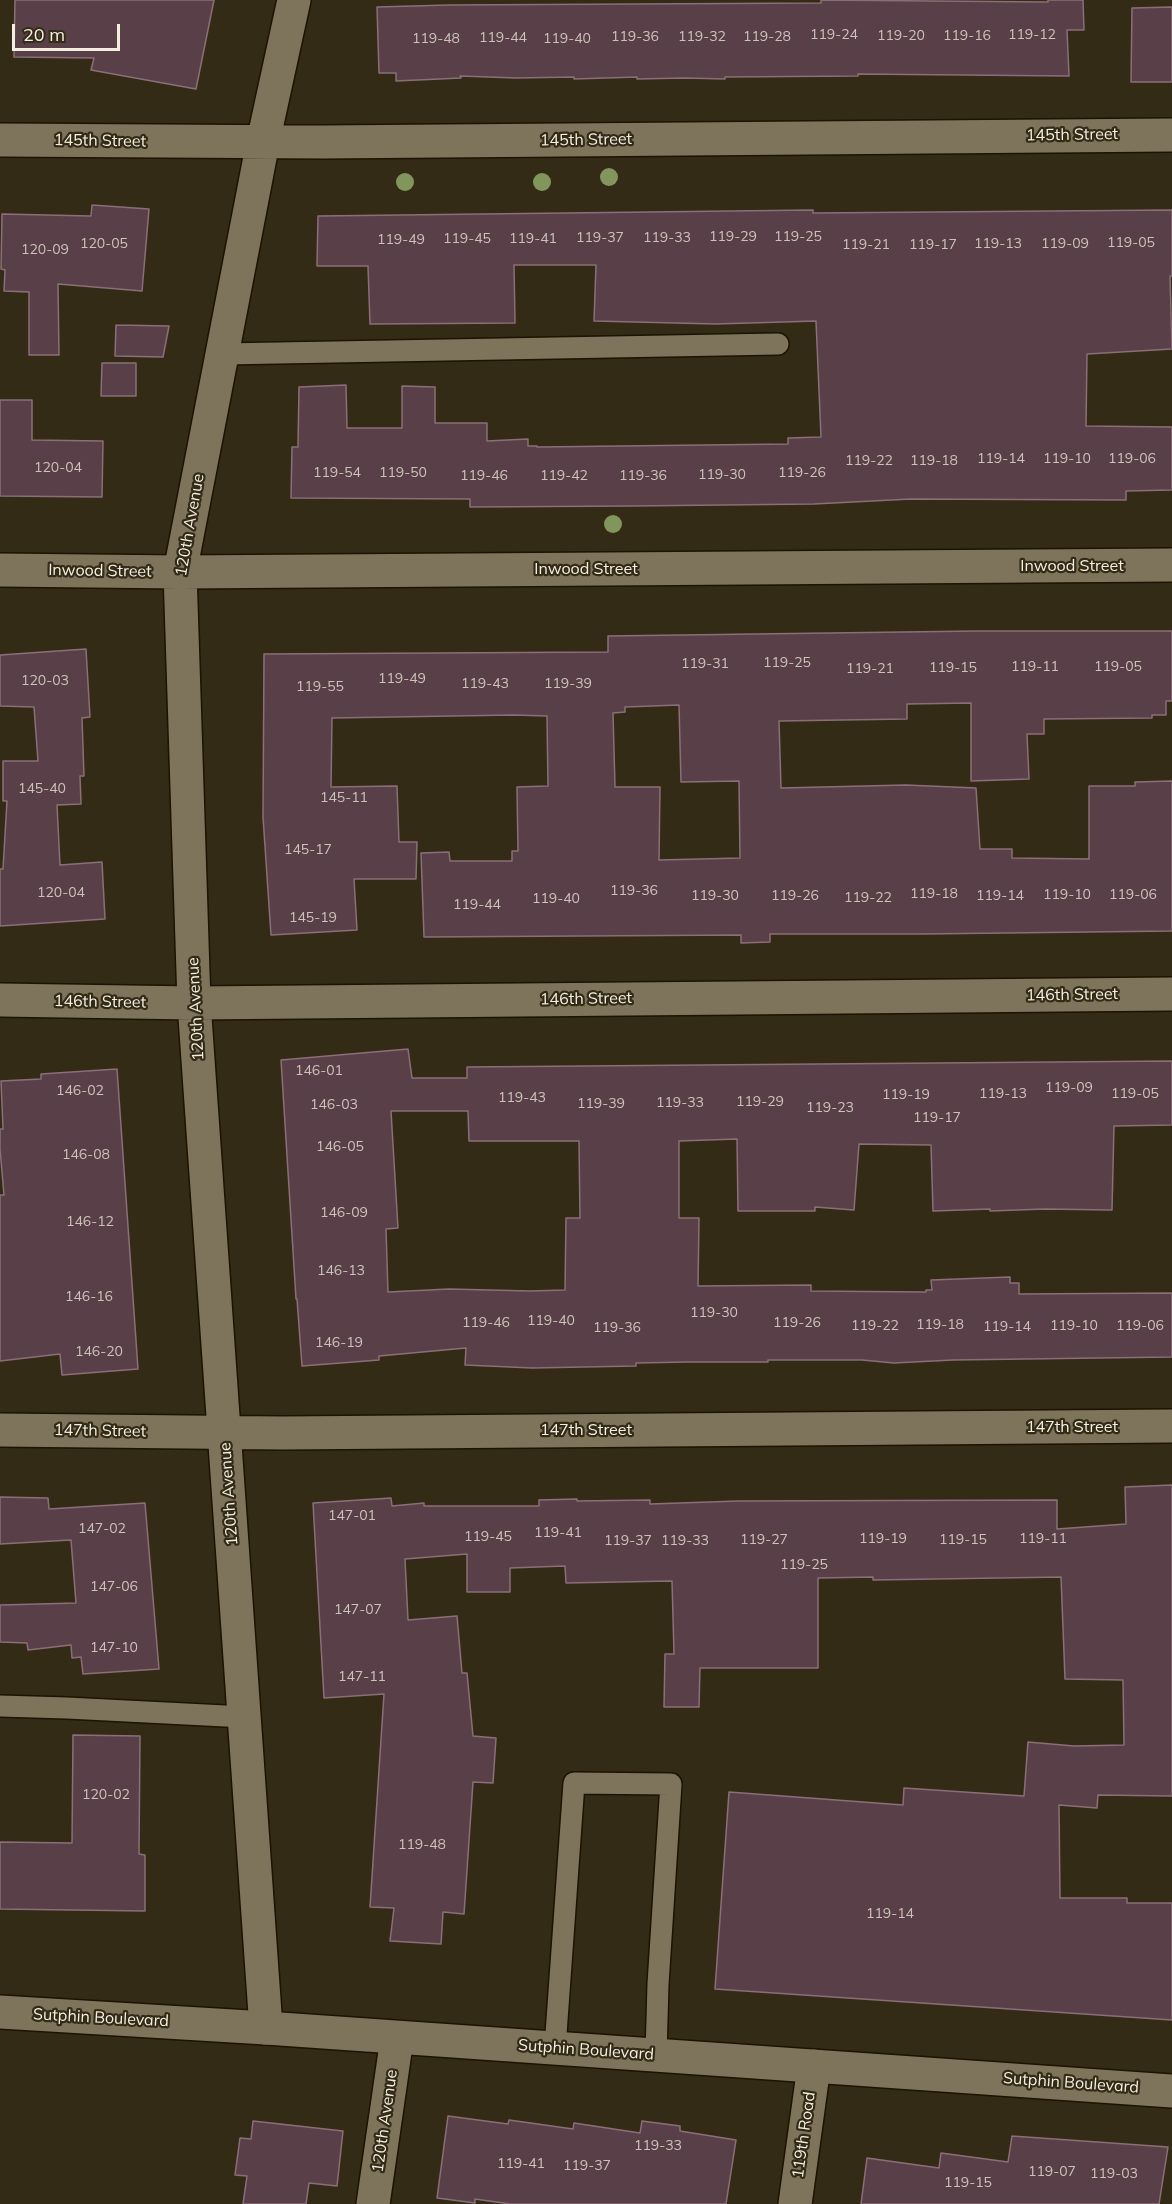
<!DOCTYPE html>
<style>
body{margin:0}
#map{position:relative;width:1172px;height:2204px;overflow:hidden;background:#342b16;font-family:Mulish,sans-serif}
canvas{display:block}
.scale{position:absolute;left:12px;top:24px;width:108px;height:27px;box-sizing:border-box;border:3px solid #f4eee1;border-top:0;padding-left:8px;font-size:18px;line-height:21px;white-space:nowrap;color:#f4eee1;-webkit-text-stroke:4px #342b16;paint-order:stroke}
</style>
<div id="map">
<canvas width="1172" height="2204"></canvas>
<div class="scale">20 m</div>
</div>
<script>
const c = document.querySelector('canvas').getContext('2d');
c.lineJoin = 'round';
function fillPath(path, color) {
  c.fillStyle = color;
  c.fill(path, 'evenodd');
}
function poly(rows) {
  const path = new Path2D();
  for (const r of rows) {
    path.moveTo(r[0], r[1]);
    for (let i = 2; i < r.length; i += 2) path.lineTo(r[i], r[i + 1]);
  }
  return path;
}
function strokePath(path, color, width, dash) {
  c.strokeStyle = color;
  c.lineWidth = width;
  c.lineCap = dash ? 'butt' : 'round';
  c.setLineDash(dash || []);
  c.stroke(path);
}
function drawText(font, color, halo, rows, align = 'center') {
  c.font = font + ' Mulish,sans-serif';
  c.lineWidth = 4.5;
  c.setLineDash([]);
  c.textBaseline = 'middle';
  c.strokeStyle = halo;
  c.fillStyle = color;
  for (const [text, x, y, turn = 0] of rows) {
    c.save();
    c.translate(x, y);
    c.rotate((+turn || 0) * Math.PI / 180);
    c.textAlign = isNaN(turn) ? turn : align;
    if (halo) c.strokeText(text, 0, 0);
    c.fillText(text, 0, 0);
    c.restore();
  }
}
const building = poly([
 [15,0,214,0,196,89,91,70,94,58,14,57,15,0],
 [821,0,1048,2,1048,0,1083,0,1084,30,1067,30,1069,76,858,74,858,76,725,77,725,79,685,78,637,79,637,77,574,79,574,77,516,78,460,76,461,78,396,81,396,73,379,73,377,7,449,5,821,3,821,0],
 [1172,7,1172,82,1131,82,1132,8,1172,7],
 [92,205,149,209,142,291,58,284,59,355,29,355,29,292,4,291,5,270,1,269,2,214,91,216,92,205],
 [813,210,813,213,1172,210,1172,276,1170,276,1172,349,1087,354,1086,426,1172,427,1172,490,1126,491,1126,500,911,499,814,504,630,506,470,507,470,499,291,498,292,447,298,447,299,387,346,385,347,428,402,428,402,386,435,387,435,423,487,423,487,441,528,439,528,446,537,446,537,447,788,444,788,438,821,437,816,321,716,324,594,321,596,265,514,265,515,323,370,324,368,266,317,266,318,216,813,210],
 [116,325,169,326,163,357,115,356,116,325],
 [102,363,136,363,136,396,101,396,102,363],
 [0,400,32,400,32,440,103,441,102,497,0,496,0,400],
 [976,631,1172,631,1172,701,1166,701,1166,715,1152,715,1152,718,1044,719,1044,734,1027,734,1029,779,971,781,971,703,907,704,907,719,779,721,781,788,906,785,976,788,980,849,1012,849,1012,858,1089,859,1089,786,1135,786,1135,782,1172,781,1172,931,922,934,770,934,770,942,741,943,741,935,424,937,421,853,449,852,450,861,512,861,512,851,518,851,517,787,548,786,547,716,513,715,332,718,331,787,397,786,399,842,417,842,416,879,354,879,357,930,271,935,263,817,264,654,608,652,608,636,976,631],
 [679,705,681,782,739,781,740,858,659,860,660,787,615,787,613,713,625,712,625,707,679,705],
 [86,649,90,717,82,718,84,776,80,776,81,804,57,805,60,865,102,862,105,919,0,926,0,869,3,869,7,801,3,801,3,761,38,761,34,707,0,706,0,655,86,649],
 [408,1049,412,1078,467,1078,467,1067,1172,1061,1172,1125,1114,1126,1112,1210,1045,1209,990,1211,990,1209,933,1211,931,1145,859,1144,854,1210,815,1207,815,1211,738,1211,737,1139,679,1141,679,1218,699,1218,698,1286,811,1285,811,1291,926,1292,926,1290,932,1290,931,1280,1010,1277,1010,1283,1019,1283,1019,1294,1172,1293,1172,1357,953,1360,894,1363,862,1360,768,1360,768,1362,687,1362,636,1363,636,1366,532,1368,465,1365,466,1348,379,1356,379,1360,302,1366,297,1299,296,1299,281,1060,408,1049],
 [391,1111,468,1111,469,1141,579,1141,580,1218,566,1218,565,1290,530,1291,449,1289,388,1292,386,1229,398,1228,391,1111],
 [117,1069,138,1369,62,1375,60,1354,0,1361,0,1195,4,1195,0,1149,0,1129,3,1129,1,1081,41,1079,41,1074,117,1069],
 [1172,1485,1172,1796,1098,1795,1097,1808,1059,1805,1060,1898,1127,1898,1127,1903,1172,1903,1172,2020,715,1989,729,1792,903,1805,904,1788,1024,1796,1028,1742,1074,1746,1124,1745,1123,1680,1065,1679,1061,1577,873,1580,873,1577,818,1578,818,1668,700,1668,699,1707,664,1707,665,1654,674,1654,672,1581,566,1583,565,1566,510,1568,510,1592,467,1592,467,1554,405,1559,408,1620,457,1616,462,1673,467,1673,473,1736,496,1738,493,1783,473,1782,464,1914,443,1912,441,1944,390,1941,394,1908,370,1907,384,1694,324,1698,313,1503,391,1498,392,1506,424,1503,424,1506,539,1506,539,1500,577,1499,577,1501,650,1500,650,1504,738,1501,1057,1500,1057,1529,1126,1524,1125,1487,1172,1485],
 [0,1497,48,1498,49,1509,145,1503,159,1669,83,1674,81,1657,72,1658,71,1645,28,1650,27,1643,0,1642,0,1605,76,1603,71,1540,0,1544,0,1497],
 [73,1735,140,1736,139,1854,145,1855,145,1911,0,1909,0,1842,72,1843,73,1735],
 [448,2116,508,2124,509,2120,573,2129,574,2123,640,2133,642,2121,680,2126,680,2131,736,2140,726,2204,510,2204,475,2199,475,2203,437,2198,448,2116],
 [253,2121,343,2131,337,2186,309,2183,306,2204,243,2204,247,2176,235,2175,240,2138,251,2139,253,2121],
 [1012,2136,1168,2147,1159,2204,861,2204,867,2158,939,2168,941,2153,1008,2162,1012,2136]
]);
fillPath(building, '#594048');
strokePath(building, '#8b6f78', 1.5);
const lane = poly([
 [223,354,778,344],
 [0,1706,67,1708,245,1717],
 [555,2048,574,1783,671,1784,658,1984,656,2055]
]);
const street = poly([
 [0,140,322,142,1172,135],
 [0,570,180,572,1172,565],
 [0,1000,194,1003,1172,994],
 [0,1430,281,1433,1172,1426],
 [266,2028,194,1003,180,572,263,142,294,0],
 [373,2204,397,2038],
 [795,2204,814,2066]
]);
const secondary = poly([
 [0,2012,266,2028,1172,2091]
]);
strokePath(lane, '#1c1301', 24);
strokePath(street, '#1c1301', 36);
strokePath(secondary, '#1c1301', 36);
strokePath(lane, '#7e745c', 21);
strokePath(street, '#7e745c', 33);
strokePath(secondary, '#7e745c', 33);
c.fillStyle = '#81965c';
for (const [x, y] of [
 [609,177],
 [405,182],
 [542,182],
 [613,524]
]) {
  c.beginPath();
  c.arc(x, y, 9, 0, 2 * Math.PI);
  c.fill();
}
drawText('14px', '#cdc2bb', null, [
 ["119-24",834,35],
 ["119-12",1032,35],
 ["119-20",901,36],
 ["119-16",967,36],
 ["119-36",635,37],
 ["119-32",702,37],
 ["119-28",767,37],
 ["119-44",503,38],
 ["119-48",436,39],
 ["119-40",567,39],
 ["119-29",733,237],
 ["119-25",798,237],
 ["119-37",600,238],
 ["119-33",667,238],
 ["119-45",467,239],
 ["119-41",533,239],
 ["119-49",401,240],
 ["119-05",1131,243],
 ["120-05",104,244],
 ["119-13",998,244],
 ["119-09",1065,244],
 ["119-21",866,245],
 ["119-17",933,245],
 ["120-09",45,250],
 ["119-14",1001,459],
 ["119-10",1067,459],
 ["119-06",1132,459],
 ["119-22",869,461],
 ["119-18",934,461],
 ["120-04",58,468],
 ["119-54",337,473],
 ["119-50",403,473],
 ["119-26",802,473],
 ["119-30",722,475],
 ["119-46",484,476],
 ["119-42",564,476],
 ["119-36",643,476],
 ["119-25",787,663],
 ["119-31",705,664],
 ["119-11",1035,667],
 ["119-05",1118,667],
 ["119-15",953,668],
 ["119-21",870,669],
 ["119-49",402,679],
 ["120-03",45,681],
 ["119-43",485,684],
 ["119-39",568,684],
 ["119-55",320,687],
 ["145-40",42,789],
 ["145-11",344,798],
 ["145-17",308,850],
 ["119-36",634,891],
 ["120-04",61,893],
 ["119-18",934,894],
 ["119-10",1067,895],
 ["119-06",1133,895],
 ["119-30",715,896],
 ["119-26",795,896],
 ["119-14",1000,896],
 ["119-22",868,898],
 ["119-40",556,899],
 ["119-44",477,905],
 ["145-19",313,918],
 ["146-01",319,1071],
 ["119-09",1069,1088],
 ["146-02",80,1091],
 ["119-13",1003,1094],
 ["119-05",1135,1094],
 ["119-19",906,1095],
 ["119-43",522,1098],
 ["119-29",760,1102],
 ["119-33",680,1103],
 ["119-39",601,1104],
 ["146-03",334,1105],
 ["119-23",830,1108],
 ["119-17",937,1118],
 ["146-05",340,1147],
 ["146-08",86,1155],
 ["146-09",344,1213],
 ["146-12",90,1222],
 ["146-13",341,1271],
 ["146-16",89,1297],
 ["119-30",714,1313],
 ["119-40",551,1321],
 ["119-46",486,1323],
 ["119-26",797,1323],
 ["119-18",940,1325],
 ["119-22",875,1326],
 ["119-10",1074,1326],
 ["119-06",1140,1326],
 ["119-14",1007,1327],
 ["119-36",617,1328],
 ["146-19",339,1343],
 ["146-20",99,1352],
 ["147-01",352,1516],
 ["147-02",102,1529],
 ["119-41",558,1533],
 ["119-45",488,1537],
 ["119-19",883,1539],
 ["119-11",1043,1539],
 ["119-27",764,1540],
 ["119-15",963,1540],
 ["119-37",628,1541],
 ["119-33",685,1541],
 ["119-25",804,1565],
 ["147-06",114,1587],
 ["147-07",358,1610],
 ["147-10",114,1648],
 ["147-11",362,1677],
 ["120-02",106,1795],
 ["119-48",422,1845],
 ["119-14",890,1914],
 ["119-33",658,2146],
 ["119-41",521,2164],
 ["119-37",587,2166],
 ["119-07",1052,2172],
 ["119-03",1114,2174],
 ["119-15",968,2183]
]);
drawText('16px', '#f4eee1', '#342b16', [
 ["145th Street",1072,135,-1],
 ["145th Street",586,140,-1],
 ["145th Street",100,141,1],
 ["120th Avenue",190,525,-80],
 ["Inwood Street",1072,566],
 ["Inwood Street",586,569],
 ["Inwood Street",100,571,1],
 ["146th Street",1072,995,-1],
 ["146th Street",586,999,-1],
 ["146th Street",100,1002,1],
 ["120th Avenue",196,1009,-93],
 ["147th Street",1072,1427],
 ["147th Street",586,1430],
 ["147th Street",100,1431,1],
 ["120th Avenue",229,1494,-94],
 ["Sutphin Boulevard",101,2018,3],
 ["Sutphin Boulevard",586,2050,4],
 ["Sutphin Boulevard",1071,2083,4],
 ["120th Avenue",385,2121,-82],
 ["119th Road",804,2135,-82]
]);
</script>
